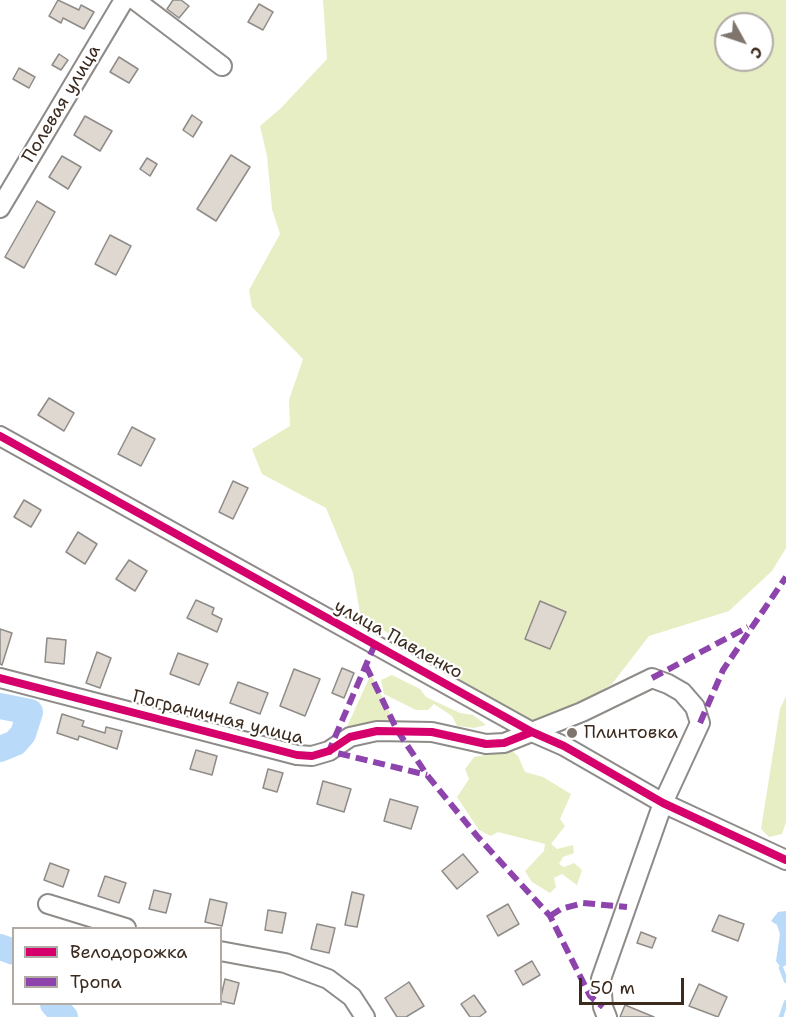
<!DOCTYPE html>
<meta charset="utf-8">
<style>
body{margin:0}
#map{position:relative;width:786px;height:1017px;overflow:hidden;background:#fff;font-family:"Shantell Sans",sans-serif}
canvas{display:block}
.legend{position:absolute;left:12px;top:927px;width:210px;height:78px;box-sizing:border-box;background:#fff;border:2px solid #b1aaa5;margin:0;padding:8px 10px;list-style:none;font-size:18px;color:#3b2a1e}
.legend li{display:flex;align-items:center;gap:12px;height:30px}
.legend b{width:30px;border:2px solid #b1aaa5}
.north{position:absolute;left:714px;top:12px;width:60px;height:60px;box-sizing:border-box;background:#fff;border:2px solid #b1aaa5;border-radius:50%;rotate:130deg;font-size:16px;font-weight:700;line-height:24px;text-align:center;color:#3b2a1e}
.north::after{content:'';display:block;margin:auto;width:21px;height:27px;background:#80756d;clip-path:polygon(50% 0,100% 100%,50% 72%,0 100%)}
.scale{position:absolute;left:579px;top:978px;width:105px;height:27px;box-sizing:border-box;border:3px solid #3b2a1e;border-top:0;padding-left:8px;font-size:18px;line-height:21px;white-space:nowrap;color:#3b2a1e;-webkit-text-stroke:4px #fff;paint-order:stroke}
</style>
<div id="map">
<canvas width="786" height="1017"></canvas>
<ul class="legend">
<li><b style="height:8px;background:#d6006c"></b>Велодорожка</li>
<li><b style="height:8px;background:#8e44ad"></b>Тропа</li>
</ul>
<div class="north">С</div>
<div class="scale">50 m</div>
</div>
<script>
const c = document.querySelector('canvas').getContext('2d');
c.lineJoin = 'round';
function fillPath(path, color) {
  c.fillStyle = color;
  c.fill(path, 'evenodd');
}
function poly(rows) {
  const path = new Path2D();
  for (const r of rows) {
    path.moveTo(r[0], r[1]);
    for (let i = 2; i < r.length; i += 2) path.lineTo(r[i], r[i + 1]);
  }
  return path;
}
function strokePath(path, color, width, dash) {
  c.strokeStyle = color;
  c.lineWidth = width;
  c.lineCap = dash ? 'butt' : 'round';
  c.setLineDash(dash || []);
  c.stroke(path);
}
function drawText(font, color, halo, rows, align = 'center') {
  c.font = font + ' "Shantell Sans",sans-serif';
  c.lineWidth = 4.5;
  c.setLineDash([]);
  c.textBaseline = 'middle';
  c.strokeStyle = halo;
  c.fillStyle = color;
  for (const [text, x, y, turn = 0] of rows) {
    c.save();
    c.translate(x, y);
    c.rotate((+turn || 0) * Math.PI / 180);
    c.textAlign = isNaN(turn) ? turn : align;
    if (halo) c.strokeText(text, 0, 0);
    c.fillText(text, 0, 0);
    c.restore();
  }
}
fillPath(poly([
 [323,0,786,0,786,548,772,571,729,611,649,636,612,684,555,718,532,726,427,662,360,613,353,573,326,508,262,474,252,449,290,426,289,400,303,359,252,307,249,290,280,234,272,209,267,156,260,126,281,108,327,59],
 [726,24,762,24,762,60,726,60],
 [371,674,395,723,346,729],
 [392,675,420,689,426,697,460,713,473,715,486,725,474,728,457,726,452,716,434,704,428,710,416,710,384,694,381,680],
 [786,696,786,822,782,834,769,837,761,829,780,709],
 [511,750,518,756,525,772,543,777,571,794,560,819,565,826,551,844,557,849,573,845,574,853,563,857,559,864,564,867,574,863,582,870,577,885,562,874,554,878,556,887,550,893,532,882,525,871,544,851,545,844,498,832,491,836,479,830,457,797,469,779,465,769,474,757]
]), '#e7eec4');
fillPath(poly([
 [786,911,786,965,781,968,776,961,780,934,777,925,771,921,778,912]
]), '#b9daf9');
strokePath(poly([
 [781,968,786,981],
 [781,1017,786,1002]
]), '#b9daf9', 4.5);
strokePath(poly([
 [0,706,30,712,23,734,15,743,0,749],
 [0,947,14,952],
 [53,1004,65,1017]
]), '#b9daf9', 26);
const building = poly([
 [58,0,79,10,81,5,94,12,84,29,63,18,61,23,49,16,58,0],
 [173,0,181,0,189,6,179,18,167,9,173,0],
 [259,4,273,12,263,30,248,22,259,4],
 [59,54,68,60,61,70,52,65,59,54],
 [119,57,138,69,129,83,110,72,119,57],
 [19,68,35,77,29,88,13,79,19,68],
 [192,115,202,122,193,137,183,130,192,115],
 [85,116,112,131,100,151,74,135,85,116],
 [231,155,250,167,216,221,197,209,231,155],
 [62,156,81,167,68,189,49,177,62,156],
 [147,158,157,164,150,176,140,169,147,158],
 [37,201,55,212,24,268,5,257,37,201],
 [110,235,131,246,116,275,95,264,110,235],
 [49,398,74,413,64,431,38,415,49,398],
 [132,427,155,439,141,466,118,454,132,427],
 [233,481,248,488,233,519,219,512,233,481],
 [24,500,41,510,31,527,14,517,24,500],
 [78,532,97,544,85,564,66,552,78,532],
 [129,560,147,571,135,591,116,579,129,560],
 [196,600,214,608,212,614,222,619,217,632,187,618,196,600],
 [540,601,566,612,550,649,525,639,540,601],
 [0,629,12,633,2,665,0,664,0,629],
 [47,638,66,640,64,664,45,662,47,638],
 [97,652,111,658,100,688,86,683,97,652],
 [178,653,208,664,199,685,170,674,178,653],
 [342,668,354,673,344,698,332,693,342,668],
 [294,669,320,679,305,716,280,706,294,669],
 [238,682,268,693,260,714,230,703,238,682],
 [62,714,84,721,82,726,105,733,106,727,122,731,117,749,79,736,78,740,57,733,62,714],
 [196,750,217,756,212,775,190,769,196,750],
 [268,769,283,773,277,792,263,788,268,769],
 [323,781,351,789,344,812,317,804,323,781],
 [390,799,418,807,411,829,384,821,390,799],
 [463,854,478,872,457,889,442,871,463,854],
 [50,863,69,870,63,887,44,880,50,863],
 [105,876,126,883,119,903,98,896,105,876],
 [154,890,171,894,166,913,149,909,154,890],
 [352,892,364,895,357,927,345,925,352,892],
 [210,899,227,903,222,926,205,922,210,899],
 [508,904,519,924,498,936,487,916,508,904],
 [268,910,286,913,282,933,265,930,268,910],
 [719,915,744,924,738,941,712,931,719,915],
 [317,924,335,928,329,953,311,949,317,924],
 [641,932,656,938,652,948,637,943,641,932],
 [532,961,540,975,523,985,515,971,532,961],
 [225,979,239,983,234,1004,220,1001,225,979],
 [409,982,424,1006,406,1017,397,1017,385,998,409,982],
 [699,984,727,997,718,1017,689,1006,699,984],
 [474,995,486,1012,479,1017,470,1017,461,1004,474,995],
 [625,1005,654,1017,620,1017,625,1005]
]);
fillPath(building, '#dfd8d0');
strokePath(building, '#8e8b88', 1.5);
const minor = poly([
 [135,0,222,66],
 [0,208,124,0],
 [0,436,532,732,564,746,663,803,786,860],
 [0,678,297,755,312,756,329,751,350,737,377,731,432,732,486,744,504,743,582,712,652,678,668,684,682,692,695,707,700,723,663,803,601,979,603,1007,607,1017],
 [48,904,126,928],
 [220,951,285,963,328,979,352,997,365,1017]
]);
strokePath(minor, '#8e8b88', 22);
strokePath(minor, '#fff', 18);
strokePath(poly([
 [375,644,329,751,427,775],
 [366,666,397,730,427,775,477,836,550,916,590,996,603,1007],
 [652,678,748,627],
 [700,723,723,670,786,577],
 [550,916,561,909,583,903,627,907]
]), '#8e44ad', 6, [12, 6]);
strokePath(poly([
 [0,436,532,732,564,746,663,803,786,860],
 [0,678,297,755,312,756,329,751,350,737,377,731,432,732,486,744,504,743,532,732]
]), '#d6006c', 8);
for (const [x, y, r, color] of [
 [572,733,6,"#80756d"]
]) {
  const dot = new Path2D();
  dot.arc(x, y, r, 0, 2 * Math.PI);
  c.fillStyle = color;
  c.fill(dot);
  strokePath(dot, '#fff', 2);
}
drawText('18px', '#3b2a1e', '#fff', [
 ["Полевая улица",62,104,-59],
 ["улица Павленко",398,640,29],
 ["Пограничная улица",218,718,14]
]);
drawText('18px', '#3b2a1e', '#fff', [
 ["Плинтовка",584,733]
], 'left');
</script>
